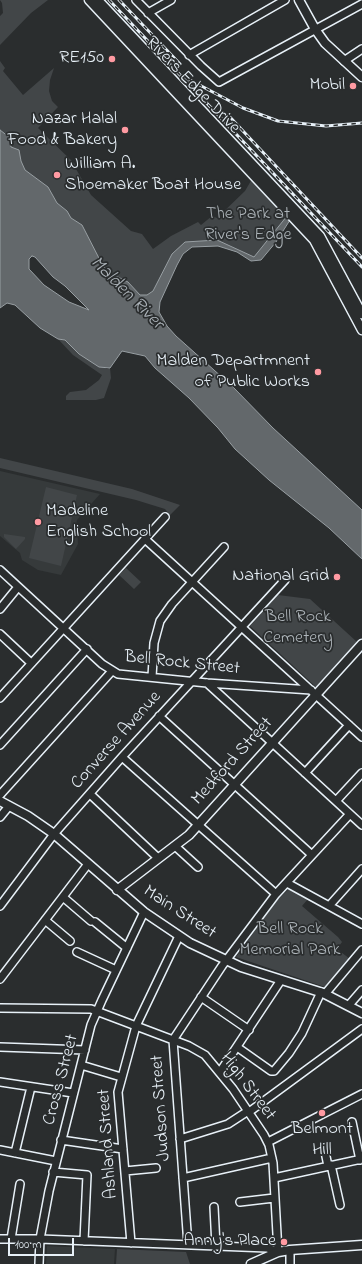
<!DOCTYPE html>
<style>
body{margin:0}
#map{position:relative;width:362px;height:1264px;overflow:hidden;background:#2a2d2e;font-family:"Indie Flower",sans-serif}
canvas{display:block}
.scale{position:absolute;left:8px;top:1238px;width:66px;height:18px;box-sizing:border-box;border:2px solid #e8f1f8;border-top:0;padding-left:5px;font-size:12px;line-height:14px;white-space:nowrap;color:#e8f1f8;-webkit-text-stroke:3px #2a2d2e;paint-order:stroke}
</style>
<div id="map">
<canvas width="362" height="1264"></canvas>
<div class="scale">100 m</div>
</div>
<script>
const c = document.querySelector('canvas').getContext('2d');
c.lineJoin = 'round';
function fillPath(path, color) {
  c.fillStyle = color;
  c.fill(path, 'evenodd');
}
function poly(rows) {
  const path = new Path2D();
  for (const r of rows) {
    path.moveTo(r[0], r[1]);
    for (let i = 2; i < r.length; i += 2) path.lineTo(r[i], r[i + 1]);
  }
  return path;
}
function strokePath(path, color, width, dash) {
  c.strokeStyle = color;
  c.lineWidth = width;
  c.lineCap = dash ? 'butt' : 'round';
  c.setLineDash(dash || []);
  c.stroke(path);
}
function drawText(font, color, halo, rows, align = 'center') {
  c.font = font + ' "Indie Flower",sans-serif';
  c.lineWidth = 3.5;
  c.setLineDash([]);
  c.textBaseline = 'middle';
  c.strokeStyle = halo;
  c.fillStyle = color;
  for (const [text, x, y, turn = 0] of rows) {
    c.save();
    c.translate(x, y);
    c.rotate((+turn || 0) * Math.PI / 180);
    c.textAlign = isNaN(turn) ? turn : align;
    if (halo) c.strokeText(text, 0, 0);
    c.fillText(text, 0, 0);
    c.restore();
  }
}
fillPath(poly([
 [0,471,100,494,77,520,76,525,77,527,78,544,61,575,38,570,22,560,20,553,0,536],
 [47,1246,115,1249,114,1264,46,1264]
]), '#363a3b');
fillPath(poly([
 [0,0,48,0,31,13,0,45,0,16,3,13,2,3],
 [0,61,5,68,3,71,23,95,54,68,50,80,49,91,52,101,58,107,38,128,76,165,76,169,91,195,131,231,142,234,153,249,171,236,198,222,201,225,212,216,217,218,245,191,252,179,287,217,255,259,239,250,192,242,154,292,145,297,139,297,107,272,70,219,24,171,0,131],
 [58,339,65,340,79,354,107,369,110,368,111,378,104,398,96,400,66,400,66,396,70,392,86,390,99,380,102,375,73,355],
 [0,458,132,489,180,505,170,515,165,509,136,500,0,468],
 [46,487,77,495,61,566,29,558],
 [4,534,25,537,25,539,16,549,4,537],
 [126,568,141,582,134,589,119,575],
 [278,595,310,599,357,642,316,687,250,626],
 [289,889,308,899,302,906,338,937,342,942,337,949,350,959,325,987,236,957,277,900],
 [117,1249,186,1252,190,1264,116,1264]
]), '#424648');
const water = poly([
 [0,130,9,137,11,147,19,150,21,161,25,170,48,187,57,203,67,211,71,218,82,225,103,266,108,272,128,282,140,295,147,295,153,291,172,254,185,242,217,240,254,257,287,216,290,220,276,242,261,260,251,261,237,252,218,246,192,247,183,254,177,265,160,302,159,312,167,326,176,336,233,387,273,428,362,510,362,559,329,528,269,480,235,449,218,428,189,398,155,368,145,356,122,351,110,368,99,367,79,354,65,340,58,339,40,328,15,305,7,303,0,308,0,130],
 [32,256,35,257,53,277,65,286,89,310,69,302,44,285,29,269,29,259,32,256]
]);
fillPath(water, '#63686b');
strokePath(water, '#989fa3', 1);
const minor = poly([
 [136,0,201,66,219,82,362,4],
 [148,13,171,0],
 [189,55,285,0],
 [344,61,362,49],
 [145,539,362,737],
 [0,570,102,664,118,674,207,683,311,690],
 [0,609,18,587],
 [0,634,31,663],
 [152,677,154,643,160,621,172,604,224,547],
 [207,683,362,825],
 [0,698,165,517],
 [159,716,312,855],
 [0,745,87,649],
 [122,757,276,894],
 [305,773,349,725],
 [90,794,158,858],
 [0,795,112,671],
 [336,801,362,773],
 [0,817,9,806],
 [175,846,198,867],
 [287,883,362,924],
 [63,897,91,921],
 [0,906,54,834,122,757,285,580],
 [329,906,362,869],
 [45,920,70,941],
 [95,922,127,948],
 [77,952,116,970],
 [0,979,88,864],
 [325,994,362,950],
 [201,997,249,1030],
 [349,1005,362,990],
 [0,1008,91,1009,189,1046,205,1055,233,1089,264,1135,269,1145,273,1163,278,1252],
 [0,1047,85,1050],
 [237,1047,271,1071,274,1071,289,1053,302,1033,321,992],
 [81,1065,121,1077],
 [220,1072,281,980],
 [0,1082,73,1093],
 [249,1112,362,1029],
 [352,1122,360,1160],
 [180,1139,228,1124,248,1111],
 [61,1140,123,1149],
 [268,1142,362,1094],
 [324,1147,328,1166],
 [0,1150,56,1161],
 [15,1153,31,1087],
 [331,1165,340,1205],
 [125,1171,156,1168],
 [53,1172,87,1175,84,1241],
 [183,1178,272,1158],
 [274,1178,362,1159],
 [240,1202,274,1198],
 [214,1207,216,1246],
 [0,1239,40,1239,267,1248,278,1252],
 [11,1239,20,1184],
 [131,1243,118,1092,136,1026,179,936],
 [188,1245,173,1040,222,966,276,894,350,814],
 [290,1250,290,1264],
 [39,1264,40,1239,49,1191,91,1025,102,1000,144,912]
]);
const major = poly([
 [89,0,314,240,362,330],
 [98,0,320,236,362,314],
 [299,0,315,29,325,43,362,77],
 [0,801,28,816,54,834,144,912,190,943,241,967,323,993,362,1013],
 [117,890,189,835,362,644],
 [251,1264,278,1252,290,1250,362,1245]
]);
strokePath(minor, '#e8f1f8', 10);
strokePath(major, '#e8f1f8', 11);
strokePath(minor, '#2a2d2e', 7);
strokePath(major, '#2a2d2e', 8);
const rail = poly([
 [109,0,362,267],
 [119,0,180,64],
 [190,80,243,108,278,121,326,126,362,123],
 [228,115,362,258]
]);
strokePath(rail, '#e8f1f8', 3);
strokePath(rail, '#2a2d2e', 1.5, [4.5]);
for (const [x, y, r, color] of [
 [112,59,4,"#ff9aa2"],
 [353,86,4,"#ff9aa2"],
 [125,130,4,"#ff9aa2"],
 [57,175,4,"#ff9aa2"],
 [318,372,4,"#ff9aa2"],
 [38,522,4,"#ff9aa2"],
 [337,577,4,"#ff9aa2"],
 [322,1113,4,"#ff9aa2"],
 [284,1242,4,"#ff9aa2"]
]) {
  const dot = new Path2D();
  dot.arc(x, y, r, 0, 2 * Math.PI);
  c.fillStyle = color;
  c.fill(dot);
  strokePath(dot, '#2a2d2e', 1.5);
}
drawText('18px', '#e8f1f8', '#2a2d2e', [
 ["RE150",104,59],
 ["Mobil",345,86],
 ["Nazar Halal",117,120],
 ["Food & Bakery",117,141],
 ["William A.",65,165,"left"],
 ["Shoemaker Boat House",65,186,"left"],
 ["Malden Departmnent",310,362],
 ["of Public Works",310,383],
 ["Madeline",46,512,"left"],
 ["English School",46,533,"left"],
 ["National Grid",329,577],
 ["Belmont",322,1130,"center"],
 ["Hill",322,1151,"center"],
 ["Anny's Place",276,1242]
], 'right');
drawText('18px', '#e8f1f8', '#2a2d2e', [
 ["Rivers Edge Drive",192,86,46],
 ["Bell Rock Street",182,664,6],
 ["Converse Avenue",117,741,-48],
 ["Medford Street",233,762,-48],
 ["Main Street",179,913,33],
 ["Cross Street",62,1080,-75],
 ["High Street",247,1087,53],
 ["Judson Street",162,1108,-94],
 ["Ashland Street",109,1144,-94]
]);
drawText('18px', '#aeb5ba', '#2a2d2e', [
 ["The Park at",248,215],
 ["River's Edge",248,236],
 ["Bell Rock",298,618],
 ["Cemetery",298,639],
 ["Bell Rock",290,930],
 ["Memorial Park",290,951]
]);
drawText('italic 19px', '#acb3b9', '#2a2d2e', [
 ["Malden River",126,294,45]
]);
</script>
